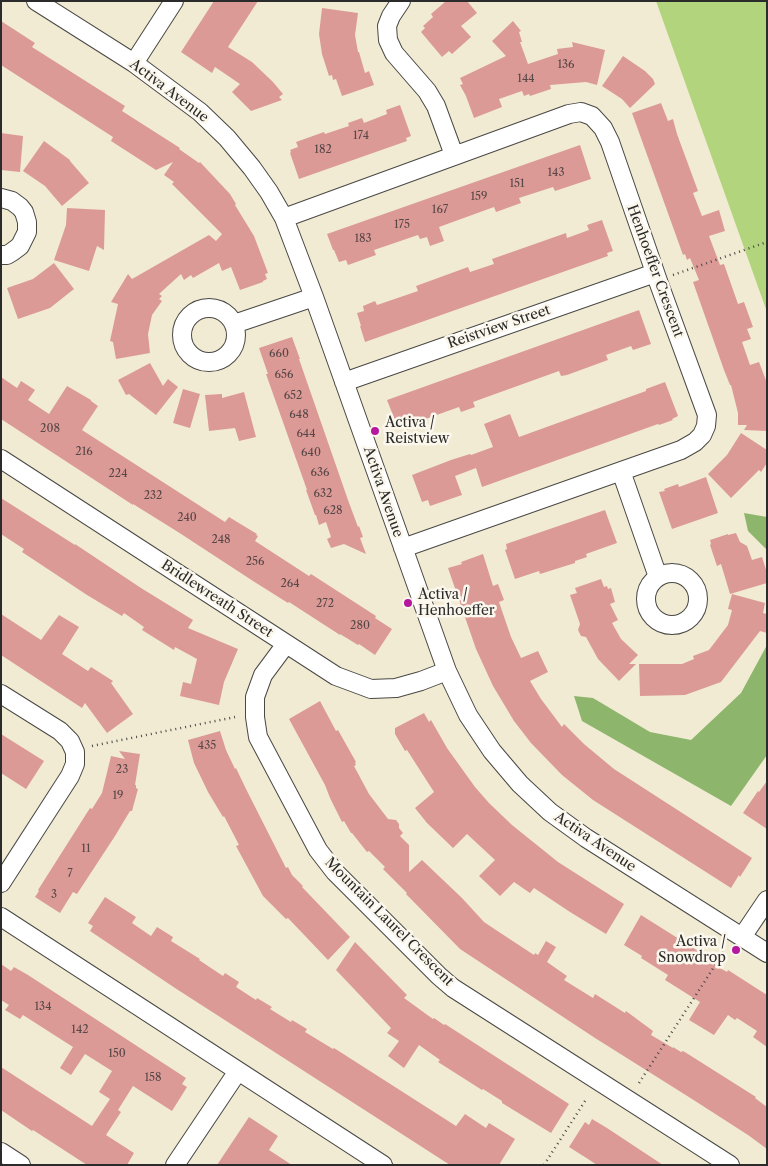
<!DOCTYPE html>
<style>
body{margin:0}
#map{position:relative;width:768px;height:1166px;overflow:hidden;background:#f1ebd4;font-family:"Libre Caslon Text",serif}
canvas{display:block}
.frame{position:absolute;inset:0;border:2px solid #2b2b2b;pointer-events:none}
</style>
<div id="map">
<canvas width="768" height="1166"></canvas>
<div class="frame"></div>
</div>
<script>
const c = document.querySelector('canvas').getContext('2d');
c.lineJoin = 'round';
function fillPath(path, color) {
  c.fillStyle = color;
  c.fill(path, 'evenodd');
}
function poly(rows) {
  const path = new Path2D();
  for (const r of rows) {
    if (r.length === 3) {
      path.moveTo(r[0] + r[2], r[1]);
      path.arc(r[0], r[1], r[2], 0, 2 * Math.PI);
      continue;
    }
    path.moveTo(r[0], r[1]);
    for (let i = 2; i < r.length; i += 2) path.lineTo(r[i], r[i + 1]);
  }
  return path;
}
function strokePath(path, color, width, dash) {
  c.strokeStyle = color;
  c.lineWidth = width;
  c.lineCap = dash ? 'butt' : 'round';
  c.setLineDash(dash || []);
  c.stroke(path);
}
function drawText(font, color, halo, rows, align = 'center') {
  c.font = font + ' "Libre Caslon Text",serif';
  c.lineWidth = 5;
  c.setLineDash([]);
  c.textBaseline = 'middle';
  c.strokeStyle = halo;
  c.fillStyle = color;
  for (const [text, x, y, turn = 0] of rows) {
    c.save();
    c.translate(x, y);
    c.rotate((+turn || 0) * Math.PI / 180);
    c.textAlign = isNaN(turn) ? turn : align;
    if (halo) c.strokeText(text, 0, 0);
    c.fillText(text, 0, 0);
    c.restore();
  }
}
fillPath(poly([
 [656,1,767,1,767,312]
]), '#b2d47c');
fillPath(poly([
 [744,513,767,517,767,550,748,531],
 [767,645,767,755,731,806,582,721,574,696,593,698,650,732,691,740,741,693]
]), '#8db66c');
fillPath(poly([
 [214,1,258,1,228,47,252,62,273,82,283,94,279,97,282,100,251,111,232,92,240,84,215,67,212,73,181,52],
 [446,1,467,1,477,13,461,26,471,37,452,54,449,51,442,57,421,32,425,28,423,26,433,17,431,14],
 [322,8,358,13,355,35,358,52,359,52,365,73,369,71,374,85,342,96,336,79,333,80,332,75,329,76,322,54,319,34],
 [1,21,35,43,32,47,125,106,122,111,180,148,179,149,199,163,200,162,230,194,236,204,235,205,254,236,268,273,265,274,267,279,263,281,263,282,240,290,231,267,222,271,219,263,193,278,191,275,184,280,181,274,159,294,162,296,159,299,162,301,152,315,148,334,150,353,116,359,113,342,110,341,118,304,111,302,128,274,132,279,209,235,216,241,222,234,172,184,174,182,164,175,173,162,156,170,111,141,113,137,1,65],
 [513,21,521,31,519,32,522,42,520,42,528,64,558,54,557,49,573,47,572,42,605,50,597,85,586,82,550,85,551,89,530,96,529,94,524,96,522,91,499,99,502,107,474,118,466,96,460,85,463,84,460,78,506,56,492,41],
 [623,56,645,71,653,79,655,84,630,108,622,99,602,86],
 [661,103,668,121,673,119,677,134,698,191,693,193,702,216,719,210,725,231,709,236,720,265,724,264,738,304,744,302,753,327,747,329,751,339,742,342,750,365,759,362,767,383,767,431,744,430,747,425,738,425,738,413,731,385,730,385,724,370,693,282,699,280,690,258,687,260,685,254,683,255,632,113],
 [400,105,411,136,406,138,407,141,299,179,290,153,291,152,290,150,298,147,296,142,324,132,325,134,349,126,348,123,362,118,364,123,387,114,386,110],
 [1,133,23,136,20,172,1,170],
 [44,141,70,160,70,161,89,183,62,206,45,186,23,171],
 [580,145,591,179,555,191,553,187,519,198,521,203,496,212,494,207,439,227,444,241,430,246,427,237,420,239,418,235,374,250,376,255,348,265,346,260,339,262,334,250,333,250,327,234],
 [67,208,105,210,104,250,97,246,89,271,54,260,66,225],
 [602,220,613,251,607,253,608,256,365,342,360,326,361,326,357,313,364,311,363,306,375,301,377,305,418,291,416,286,468,267,470,272,494,264,492,259,566,233,567,238,589,230,587,225],
 [54,263,74,289,50,308,18,319,7,288,33,279],
 [639,310,651,344,633,350,631,346,606,355,608,360,567,375,561,376,559,371,473,402,475,407,461,412,459,407,417,422,419,426,407,430,405,425,398,428,387,400],
 [292,337,300,359,299,359,348,500,358,527,359,526,363,537,360,538,366,554,344,544,331,548,327,539,331,537,326,522,319,525,316,515,315,515,306,490,307,490,266,374,268,374,259,348],
 [150,363,163,386,168,379,178,387,156,415,129,394,126,395,118,380],
 [1,377,17,388,21,381,35,390,28,400,49,414,67,386,91,400,91,401,98,406,82,430,225,522,229,517,257,534,256,535,258,536,255,541,309,576,311,574,376,616,375,618,392,629,375,655,359,644,358,645,340,634,340,635,289,602,288,603,253,581,178,532,133,504,133,505,1,419],
 [665,382,678,416,672,419,673,420,659,425,658,424,482,487,476,468,455,476,462,495,430,506,428,500,422,502,412,475,451,460,470,454,471,455,493,447,484,424,510,414,519,437,646,391,646,389],
 [183,389,200,394,190,428,173,423],
 [244,392,256,437,239,441,235,428,209,431,205,395,222,394,222,398],
 [741,433,767,450,767,463,761,472,759,470,731,498,708,474,727,455],
 [706,477,718,513,672,529,659,492,665,491,664,489,678,484,679,487],
 [1,498,75,545,75,544,141,588,193,620,188,628,238,649,224,682,219,705,180,696,183,682,191,684,197,659,175,647,174,650,142,630,144,627,124,613,122,616,87,595,22,552,24,549,1,534],
 [605,510,617,543,586,554,587,557,575,561,575,563,540,574,539,571,515,579,505,550,507,549,506,544],
 [736,533,740,542,747,546,752,560,762,557,767,573,767,583,730,594,721,564,717,566,710,545,711,544,710,540,728,534,728,535],
 [483,554,493,586,498,584,504,600,499,602,511,637,521,658,538,651,548,672,530,681,541,699,562,727,564,724,584,744,614,769,752,858,740,877,739,875,731,888,593,800,562,775,531,743,514,721,493,686,476,649,448,568,462,564,461,562],
 [601,579,604,587,607,586,608,589,611,588,615,602,610,604,618,620,612,623,621,639,638,655,629,664,636,664,619,681,598,659,586,637,581,636,578,630,580,624,570,595,577,593,575,588],
 [732,594,765,603,763,613,767,614,767,633,760,631,721,682,685,695,640,696,639,664,682,664,694,659,693,656,709,650,728,625,732,610,728,609],
 [1,614,41,640,59,615,79,627,62,654,88,671,91,667,113,681,111,683,133,714,107,733,85,703,82,708,1,655],
 [320,701,336,731,338,730,356,762,355,763,356,765,354,766,369,794,388,819,396,820,399,824,399,828,403,833,400,836,409,845,409,872,422,860,462,898,484,922,499,932,534,955,535,953,538,955,546,941,556,947,547,962,567,976,564,980,593,998,595,994,625,1013,626,1011,653,1031,651,1035,673,1048,673,1047,681,1052,683,1051,688,1054,756,1097,755,1098,767,1107,767,1149,748,1135,692,1099,595,1038,460,949,406,894,407,893,383,869,385,867,369,851,367,852,352,833,351,833,344,821,342,822,330,798,325,785,289,719],
 [424,713,429,722,431,720,447,748,475,787,489,803,512,825,558,862,624,904,606,934,570,912,534,888,530,893,514,882,500,896,479,876,495,860,467,834,453,848,427,823,415,808,434,792,407,750,405,751,395,734,395,728],
 [220,731,226,750,235,769,236,768,246,789,286,868,288,867,292,875,303,886,302,887,350,937,328,960,288,918,286,919,263,896,236,846,239,845,224,816,223,817,208,792,194,763,188,740],
 [1,734,44,761,26,789,1,773],
 [119,751,140,754,135,785,136,785,136,788,138,789,132,811,130,811,115,836,77,894,73,892,60,913,35,897,39,891,38,890,90,808,92,809,102,793,111,756,125,759],
 [767,781,767,829,743,813,758,791,759,792],
 [105,897,136,917,132,923,151,936,157,927,173,937,171,941,200,959,199,960,223,976,225,973,239,982,236,987,256,1000,257,998,272,1007,270,1009,291,1022,292,1020,307,1029,305,1032,333,1049,334,1048,456,1126,465,1114,486,1128,489,1123,515,1139,499,1165,450,1165,175,988,90,931,93,926,88,923],
 [641,915,706,956,704,959,727,972,728,970,767,995,767,1047,753,1037,757,1031,737,1018,735,1020,728,1015,714,1035,689,1020,700,1002,665,980,668,975,641,958,642,956,624,945],
 [355,942,407,995,404,998,433,1019,434,1018,444,1025,445,1024,569,1104,551,1133,502,1103,502,1101,483,1089,482,1090,438,1062,440,1060,419,1045,404,1068,388,1056,399,1041,387,1033,391,1028,336,970],
 [1,964,11,971,14,967,28,975,186,1078,182,1084,187,1087,172,1111,133,1086,118,1110,121,1112,106,1135,134,1153,127,1165,87,1165,33,1130,32,1131,1,1110,1,1067,92,1126,110,1099,99,1092,112,1071,85,1054,71,1075,60,1068,73,1047,23,1015,20,1019,5,1010,9,1005,1,1000],
 [249,1117,278,1136,269,1150,292,1165,217,1165],
 [592,1119,607,1128,663,1165,597,1165,588,1159,569,1147,585,1122,589,1125]
]), '#dc9a97');
const street = poly([
 [36,1,134,63,200,112,227,138,252,168,269,192,284,218,314,297,447,671,468,715,492,751,520,784,550,812,586,838,767,953],
 [401,1,391,16,387,26,388,40,394,53,427,91,436,106,454,155],
 [134,63,174,1],
 [1,198,12,201,20,207,24,212,27,222,27,232,20,246,12,252,7,255,1,255],
 [284,218,569,114,581,112,592,116,603,128,610,142,658,281,707,415,706,426,702,435,695,442,681,450,403,548],
 [209,335,27],
 [234,324,314,297],
 [344,382,655,273],
 [1,459,336,676,371,689,396,688,421,681,447,671],
 [621,471,658,577],
 [672,599,26],
 [286,644,263,675,255,697,255,717,258,737,318,850,335,872,439,976,453,988,730,1165],
 [1,694,60,731,70,741,75,752,75,764,70,776,1,883],
 [1,917,383,1165],
 [742,937,767,900],
 [1,1152,21,1165],
 [175,1165,238,1071]
]);
strokePath(street, '#494844', 20);
strokePath(poly([
 [673,275,767,242],
 [92,746,235,717],
 [639,1083,725,950],
 [544,1165,587,1098]
]), '#494844', 2.5, [1, 4]);
strokePath(street, '#fff', 18);
for (const [x, y, r, color] of [
 [375,431,5,"#b5179e"],
 [408,603,5,"#b5179e"],
 [736,950,5,"#b5179e"]
]) {
  const dot = new Path2D();
  dot.arc(x, y, r, 0, 2 * Math.PI);
  c.fillStyle = color;
  c.fill(dot);
  strokePath(dot, '#fbf7ec', 2);
}
drawText('11px', '#574746', null, [
 ["136",566,65],
 ["144",526,79],
 ["174",361,136],
 ["182",323,150],
 ["143",556,173],
 ["151",517,184],
 ["159",479,197],
 ["167",440,210],
 ["175",402,225],
 ["183",363,239],
 ["660",279,354],
 ["656",284,375],
 ["652",293,396],
 ["648",299,415],
 ["208",50,429],
 ["644",306,434],
 ["216",84,452],
 ["640",311,453],
 ["636",320,473],
 ["224",118,474],
 ["632",323,494],
 ["232",153,496],
 ["628",333,511],
 ["240",187,518],
 ["248",221,540],
 ["256",255,562],
 ["264",290,584],
 ["272",325,604],
 ["280",360,626],
 ["435",207,746],
 ["23",122,770],
 ["19",118,796],
 ["11",86,849],
 ["7",70,874],
 ["3",54,895],
 ["134",43,1007],
 ["142",80,1030],
 ["150",117,1054],
 ["158",153,1078]
]);
drawText('14px', '#2b2b2b', '#fbf7ec', [
 ["Activa Avenue",169,91,37],
 ["Henhoeffer Crescent",655,271,70],
 ["Reistview Street",499,327,-19],
 ["Activa Avenue",383,492,71],
 ["Bridlewreath Street",217,599,33],
 ["Activa Avenue",595,842,34],
 ["Mountain Laurel Crescent",389,922,45]
]);
drawText('14px', '#2b2b2b', '#fbf7ec', [
 ["Activa /",385,423],
 ["Reistview",385,439],
 ["Activa /",418,595],
 ["Henhoeffer",418,611],
 ["Activa /",726,942,"right"],
 ["Snowdrop",726,958,"right"]
], 'left');
</script>
